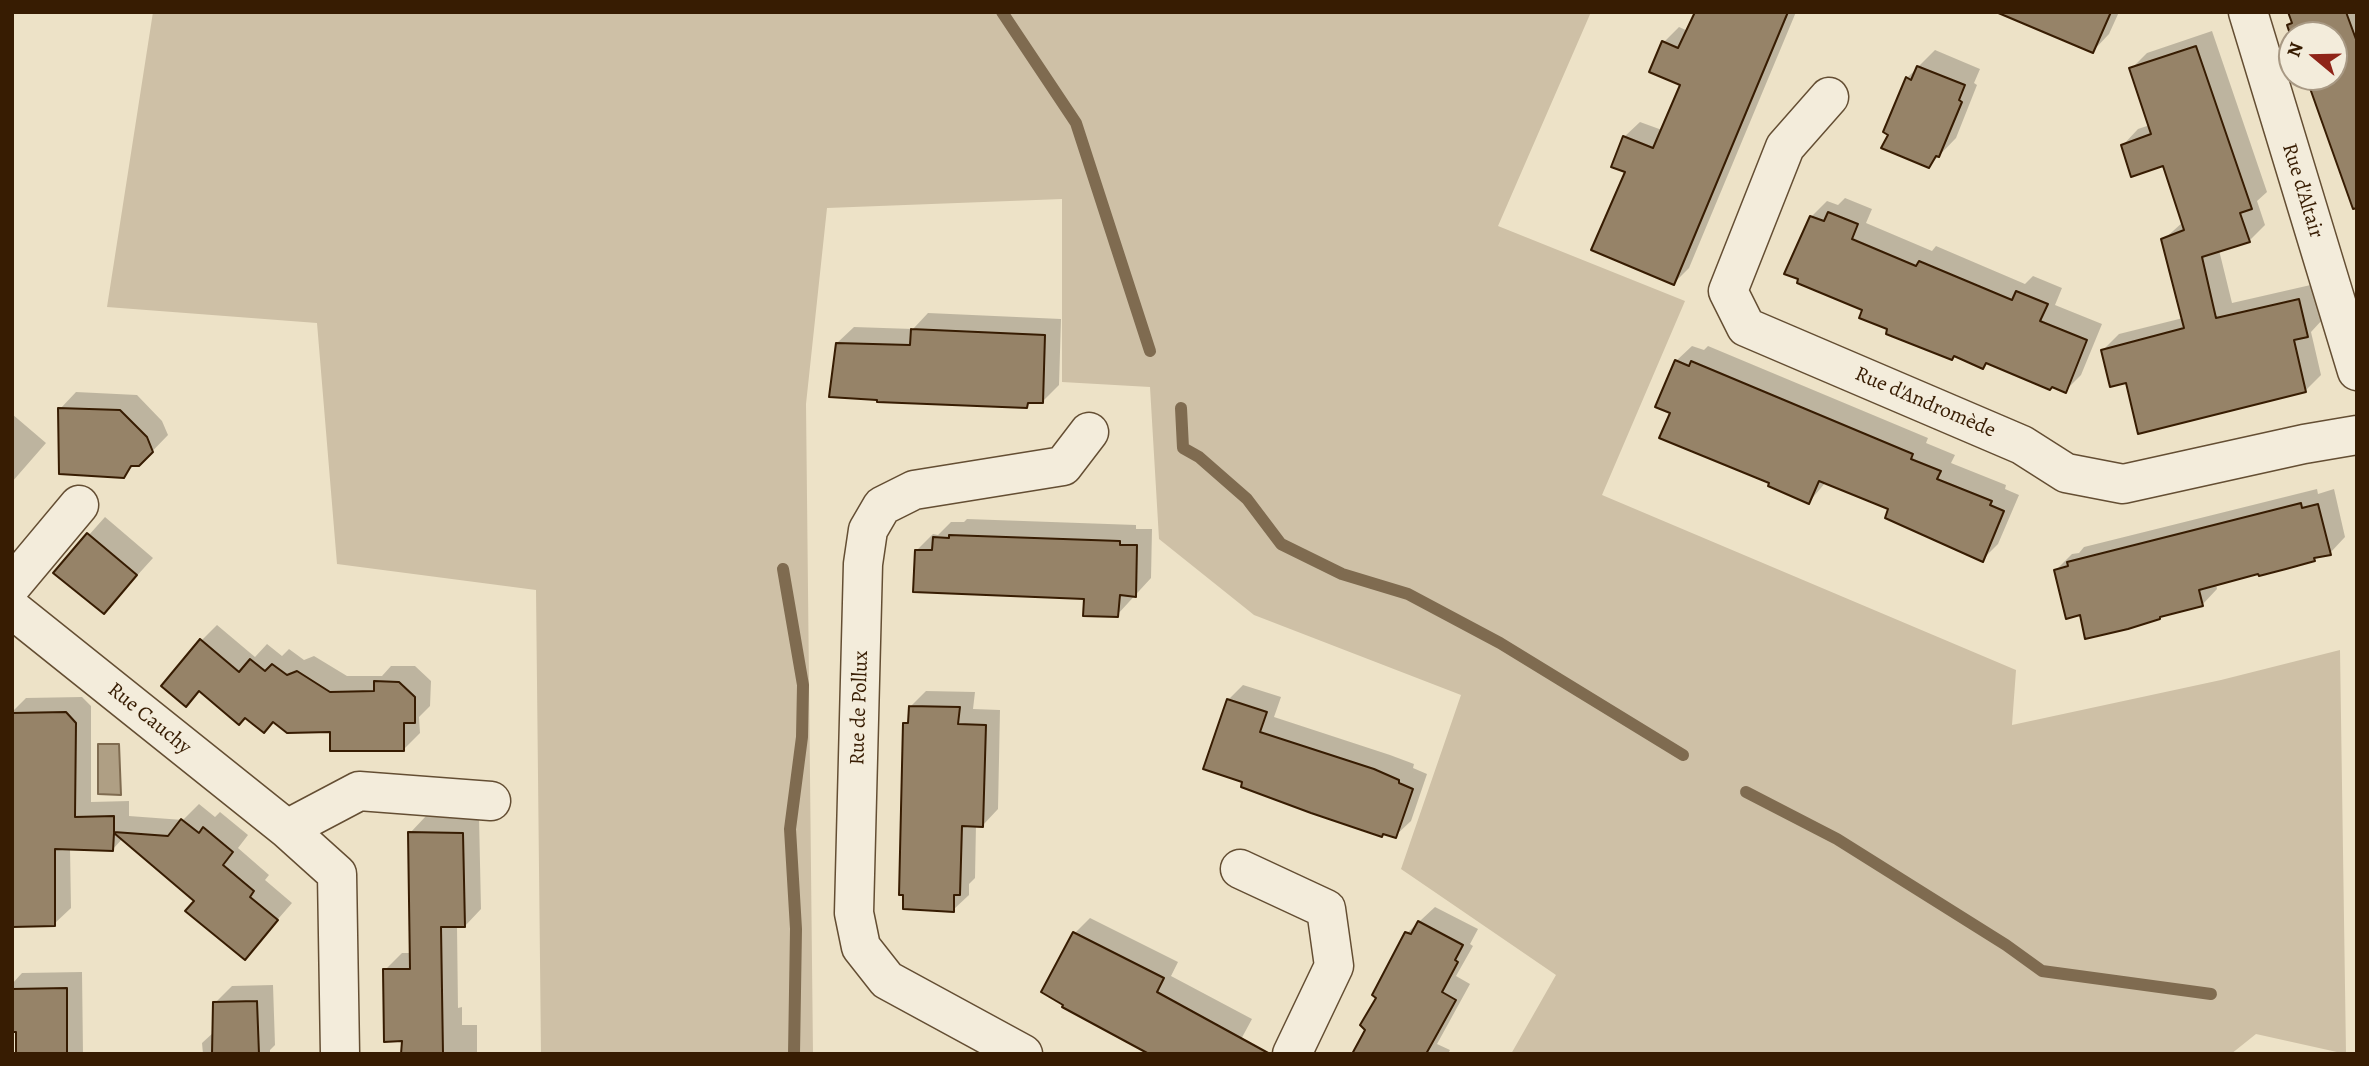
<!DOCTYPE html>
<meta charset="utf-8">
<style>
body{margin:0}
#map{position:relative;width:2369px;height:1066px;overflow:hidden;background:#ede2c7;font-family:Alegreya,serif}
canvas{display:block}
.frame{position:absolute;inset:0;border:14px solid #371c02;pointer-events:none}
.north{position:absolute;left:2278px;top:21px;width:70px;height:70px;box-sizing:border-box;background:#f3ecdb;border:2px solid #a89984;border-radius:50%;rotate:289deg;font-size:19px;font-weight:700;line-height:28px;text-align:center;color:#371c02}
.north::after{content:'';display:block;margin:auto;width:24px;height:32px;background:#8f2418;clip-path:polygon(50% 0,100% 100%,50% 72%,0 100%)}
</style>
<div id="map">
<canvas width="2369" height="1066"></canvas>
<div class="frame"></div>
<div class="north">N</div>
</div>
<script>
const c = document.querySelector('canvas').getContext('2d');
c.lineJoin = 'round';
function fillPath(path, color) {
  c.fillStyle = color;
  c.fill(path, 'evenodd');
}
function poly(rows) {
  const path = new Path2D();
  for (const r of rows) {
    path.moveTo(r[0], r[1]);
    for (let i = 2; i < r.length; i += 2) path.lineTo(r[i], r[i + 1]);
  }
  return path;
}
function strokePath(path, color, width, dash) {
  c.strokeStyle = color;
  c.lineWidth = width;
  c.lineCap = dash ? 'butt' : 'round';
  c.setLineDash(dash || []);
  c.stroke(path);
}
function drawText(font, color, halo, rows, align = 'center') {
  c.font = font + ' Alegreya,serif';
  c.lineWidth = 6;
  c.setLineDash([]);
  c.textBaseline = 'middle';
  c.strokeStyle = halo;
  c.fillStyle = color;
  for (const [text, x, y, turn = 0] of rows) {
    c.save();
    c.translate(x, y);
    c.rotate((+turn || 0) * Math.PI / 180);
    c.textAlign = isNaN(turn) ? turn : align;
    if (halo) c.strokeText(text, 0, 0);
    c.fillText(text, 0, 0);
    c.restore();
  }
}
fillPath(poly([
 [153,12,1591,12,1498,226,1685,301,1602,495,2016,670,2012,725,2221,680,2340,650,2346,1054,2256,1034,2231,1054,1511,1054,1556,975,1401,869,1461,695,1254,615,1159,539,1150,387,1062,382,1062,199,827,208,806,404,813,1054,541,1054,536,590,337,564,317,323,107,307]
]), '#cec0a6');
const water = poly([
 [98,744,119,744,121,795,98,794,98,744]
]);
fillPath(water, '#af9f84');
strokePath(water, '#7f6b50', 2);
fillPath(poly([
 [1697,12,1796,12,1689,268,1674,283,1627,172,1624,137,1640,122,1662,130,1683,84,1664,42,1679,27,1688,31],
 [2046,12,2119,12,2109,34,2093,51],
 [2290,12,2357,12,2357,203,2307,77,2334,77,2334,35,2292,35,2289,26,2293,21],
 [2212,31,2267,192,2257,201,2265,225,2249,241,2219,250,2232,303,2315,284,2323,319,2311,332,2321,375,2305,391,2127,381,2103,350,2119,334,2183,318,2163,240,2183,222,2164,164,2123,145,2138,129,2150,125,2131,69,2147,53],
 [1935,50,1980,69,1974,83,1977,85,1956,138,1929,166,1907,78],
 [1845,198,1872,209,1866,223,1932,251,1936,246,2025,284,2033,276,2062,288,2055,305,2102,324,2081,375,2065,391,1988,362,1983,367,1889,328,1864,309,1811,217,1827,201,1838,205],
 [928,313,1061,319,1059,385,1043,401,1032,401,1027,406,837,343,854,327,913,329],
 [1692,346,1704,350,1708,346,1928,438,1926,443,1955,455,1951,463,2006,485,2005,489,2019,495,1998,544,1982,560,1890,508,1826,482,1809,502,1771,482,1672,412,1676,361],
 [76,392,137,395,162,421,168,435,139,465,135,464,124,476,60,409],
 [12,414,46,443,12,482],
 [2317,489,2318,494,2334,489,2345,537,2330,553,2319,555,2314,560,2216,584,2217,589,2202,605,2163,614,2159,618,2081,613,2056,570,2072,554,2079,553,2084,547],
 [105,517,153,558,104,612,56,572],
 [967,519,1136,525,1136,529,1152,529,1151,578,1117,615,1086,597,916,551,933,534,938,535,951,522,964,522],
 [217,625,255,657,267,644,282,656,289,649,304,660,314,656,347,676,382,676,391,666,415,666,431,681,430,706,419,717,420,733,404,749,332,731,274,721,264,731,246,716,200,690,186,705,201,641],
 [1243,685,1281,697,1274,717,1390,755,1414,764,1413,768,1427,774,1411,821,1395,836,1243,786,1228,700],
 [926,691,975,692,973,709,1000,710,998,809,983,825,976,824,975,878,969,884,969,895,953,910,905,724,910,720,910,707],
 [82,697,91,706,91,802,129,801,129,816,183,820,199,804,215,817,220,812,248,835,238,848,269,875,265,880,292,903,245,957,196,901,123,838,113,849,70,848,71,908,54,924,12,777,12,712,26,698],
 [426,816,479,817,481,909,465,926,457,926,458,1008,462,1007,462,1025,477,1025,477,1054,403,1054,403,1039,385,970,402,953,412,953,410,833],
 [1435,907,1478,929,1470,944,1473,946,1456,976,1470,984,1437,1044,1450,1050,1448,1054,1354,1054,1367,1030,1378,997,1407,933],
 [1090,918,1178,962,1171,976,1252,1019,1233,1054,1074,934],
 [82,972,83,1054,18,1054,18,1030,12,1030,12,984,22,973],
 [273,985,275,1045,270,1050,270,1054,203,1054,202,1043,214,1032,215,1003,232,986]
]), '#0003');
strokePath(poly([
 [1002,12,1076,123,1150,351],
 [1181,408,1183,448,1199,457,1247,499,1281,544,1342,574,1408,594,1500,643,1683,755],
 [783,569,803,685,802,737,790,829,796,929,794,1054],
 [1746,792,1837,839,2006,945,2042,971,2211,994]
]), '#7f6b50', 12);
const building = poly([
 [1695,12,1788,12,1674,285,1591,250,1625,172,1611,167,1623,136,1653,148,1680,85,1649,72,1662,41,1678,48,1695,12],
 [1996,12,2111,12,2093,53,1996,12],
 [2288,12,2346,12,2357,42,2357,208,2353,209,2306,77,2334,77,2334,35,2292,35,2292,40,2287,25,2292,23,2288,12],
 [2196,46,2252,209,2240,213,2250,242,2202,257,2216,318,2299,299,2308,337,2294,340,2306,392,2138,434,2126,383,2110,387,2101,350,2184,328,2161,239,2184,230,2163,166,2131,177,2121,145,2151,134,2129,68,2196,46],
 [1917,66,1965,85,1959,100,1962,102,1939,157,1936,156,1929,168,1881,148,1888,135,1883,132,1906,77,1911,80,1917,66],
 [1828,212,1858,224,1852,239,1916,266,1919,261,2012,300,2016,291,2048,304,2040,321,2087,340,2066,393,2052,387,2050,390,1986,363,1983,369,1954,356,1952,360,1886,334,1887,329,1859,318,1862,310,1797,283,1798,279,1784,274,1810,216,1824,221,1828,212],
 [911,329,1045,335,1043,403,1028,403,1027,408,877,402,877,400,829,397,836,343,910,345,911,329],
 [1675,360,1689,366,1691,361,1913,454,1911,459,1941,471,1937,479,1992,501,1990,505,2004,511,1983,562,1885,518,1888,509,1819,481,1809,504,1768,486,1769,483,1659,438,1670,413,1655,407,1675,360],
 [58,408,120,410,147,437,153,452,139,466,131,466,124,478,59,474,58,408],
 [2301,503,2302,508,2318,504,2331,555,2314,558,2315,561,2286,569,2259,576,2258,574,2199,590,2203,606,2160,617,2160,619,2128,629,2085,639,2080,615,2066,619,2054,570,2068,566,2067,562,2301,503],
 [87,533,137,575,104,614,53,573,87,533],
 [949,535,1120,541,1120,545,1137,545,1136,597,1120,595,1118,617,1083,616,1084,599,913,592,915,550,932,550,933,537,949,538,949,535],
 [200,639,239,672,250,659,265,671,272,664,287,675,297,671,330,692,374,691,374,681,399,682,415,697,415,723,404,723,404,751,330,751,330,732,287,733,273,722,264,733,245,718,239,725,199,691,186,707,161,686,200,639],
 [1227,699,1267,712,1260,732,1374,769,1399,780,1399,783,1413,789,1396,838,1383,834,1382,837,1311,813,1241,787,1242,782,1203,769,1227,699],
 [909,706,960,707,958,724,986,725,983,827,962,826,960,895,954,895,954,912,903,909,903,895,899,895,903,723,908,723,909,706],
 [66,712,76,723,75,817,114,816,114,832,168,836,181,819,199,833,203,827,233,852,223,865,254,891,250,897,278,920,245,960,185,911,194,901,114,833,113,851,55,849,55,926,12,927,12,713,66,712],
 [408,832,463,833,465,927,441,927,443,1054,401,1054,402,1041,384,1042,383,969,410,969,408,832],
 [1418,921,1463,945,1455,960,1458,962,1442,992,1456,1000,1426,1054,1352,1054,1365,1030,1360,1025,1376,998,1372,995,1405,932,1411,934,1418,921],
 [1073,932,1164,978,1157,992,1270,1054,1149,1054,1062,1007,1063,1005,1041,992,1073,932],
 [67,988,67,1054,16,1054,16,1032,12,1032,12,989,67,988],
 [257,1001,259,1054,212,1054,213,1002,257,1001]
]);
fillPath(building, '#968368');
strokePath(building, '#371c02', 2);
const minor = poly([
 [2248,12,2357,371],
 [1829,97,1785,147,1728,291,1746,327,2022,445,2066,473,2123,484,2304,444,2357,435],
 [12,585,79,505],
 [12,609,287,829,337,874,340,1054],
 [287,829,359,791,491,801],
 [1240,869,1326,909,1334,966,1292,1054],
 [1023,1054,887,980,861,947,854,913,863,564,868,530,882,506,914,490,1063,466,1089,432]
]);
strokePath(minor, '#644e33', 41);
strokePath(minor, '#f3ecdb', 38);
drawText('21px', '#371c02', '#f3ecdb', [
 ["Rue d'Altair",2302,191,73],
 ["Rue d'Andromède",1925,403,23],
 ["Rue de Pollux",860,708,-88],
 ["Rue Cauchy",149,719,39]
]);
</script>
